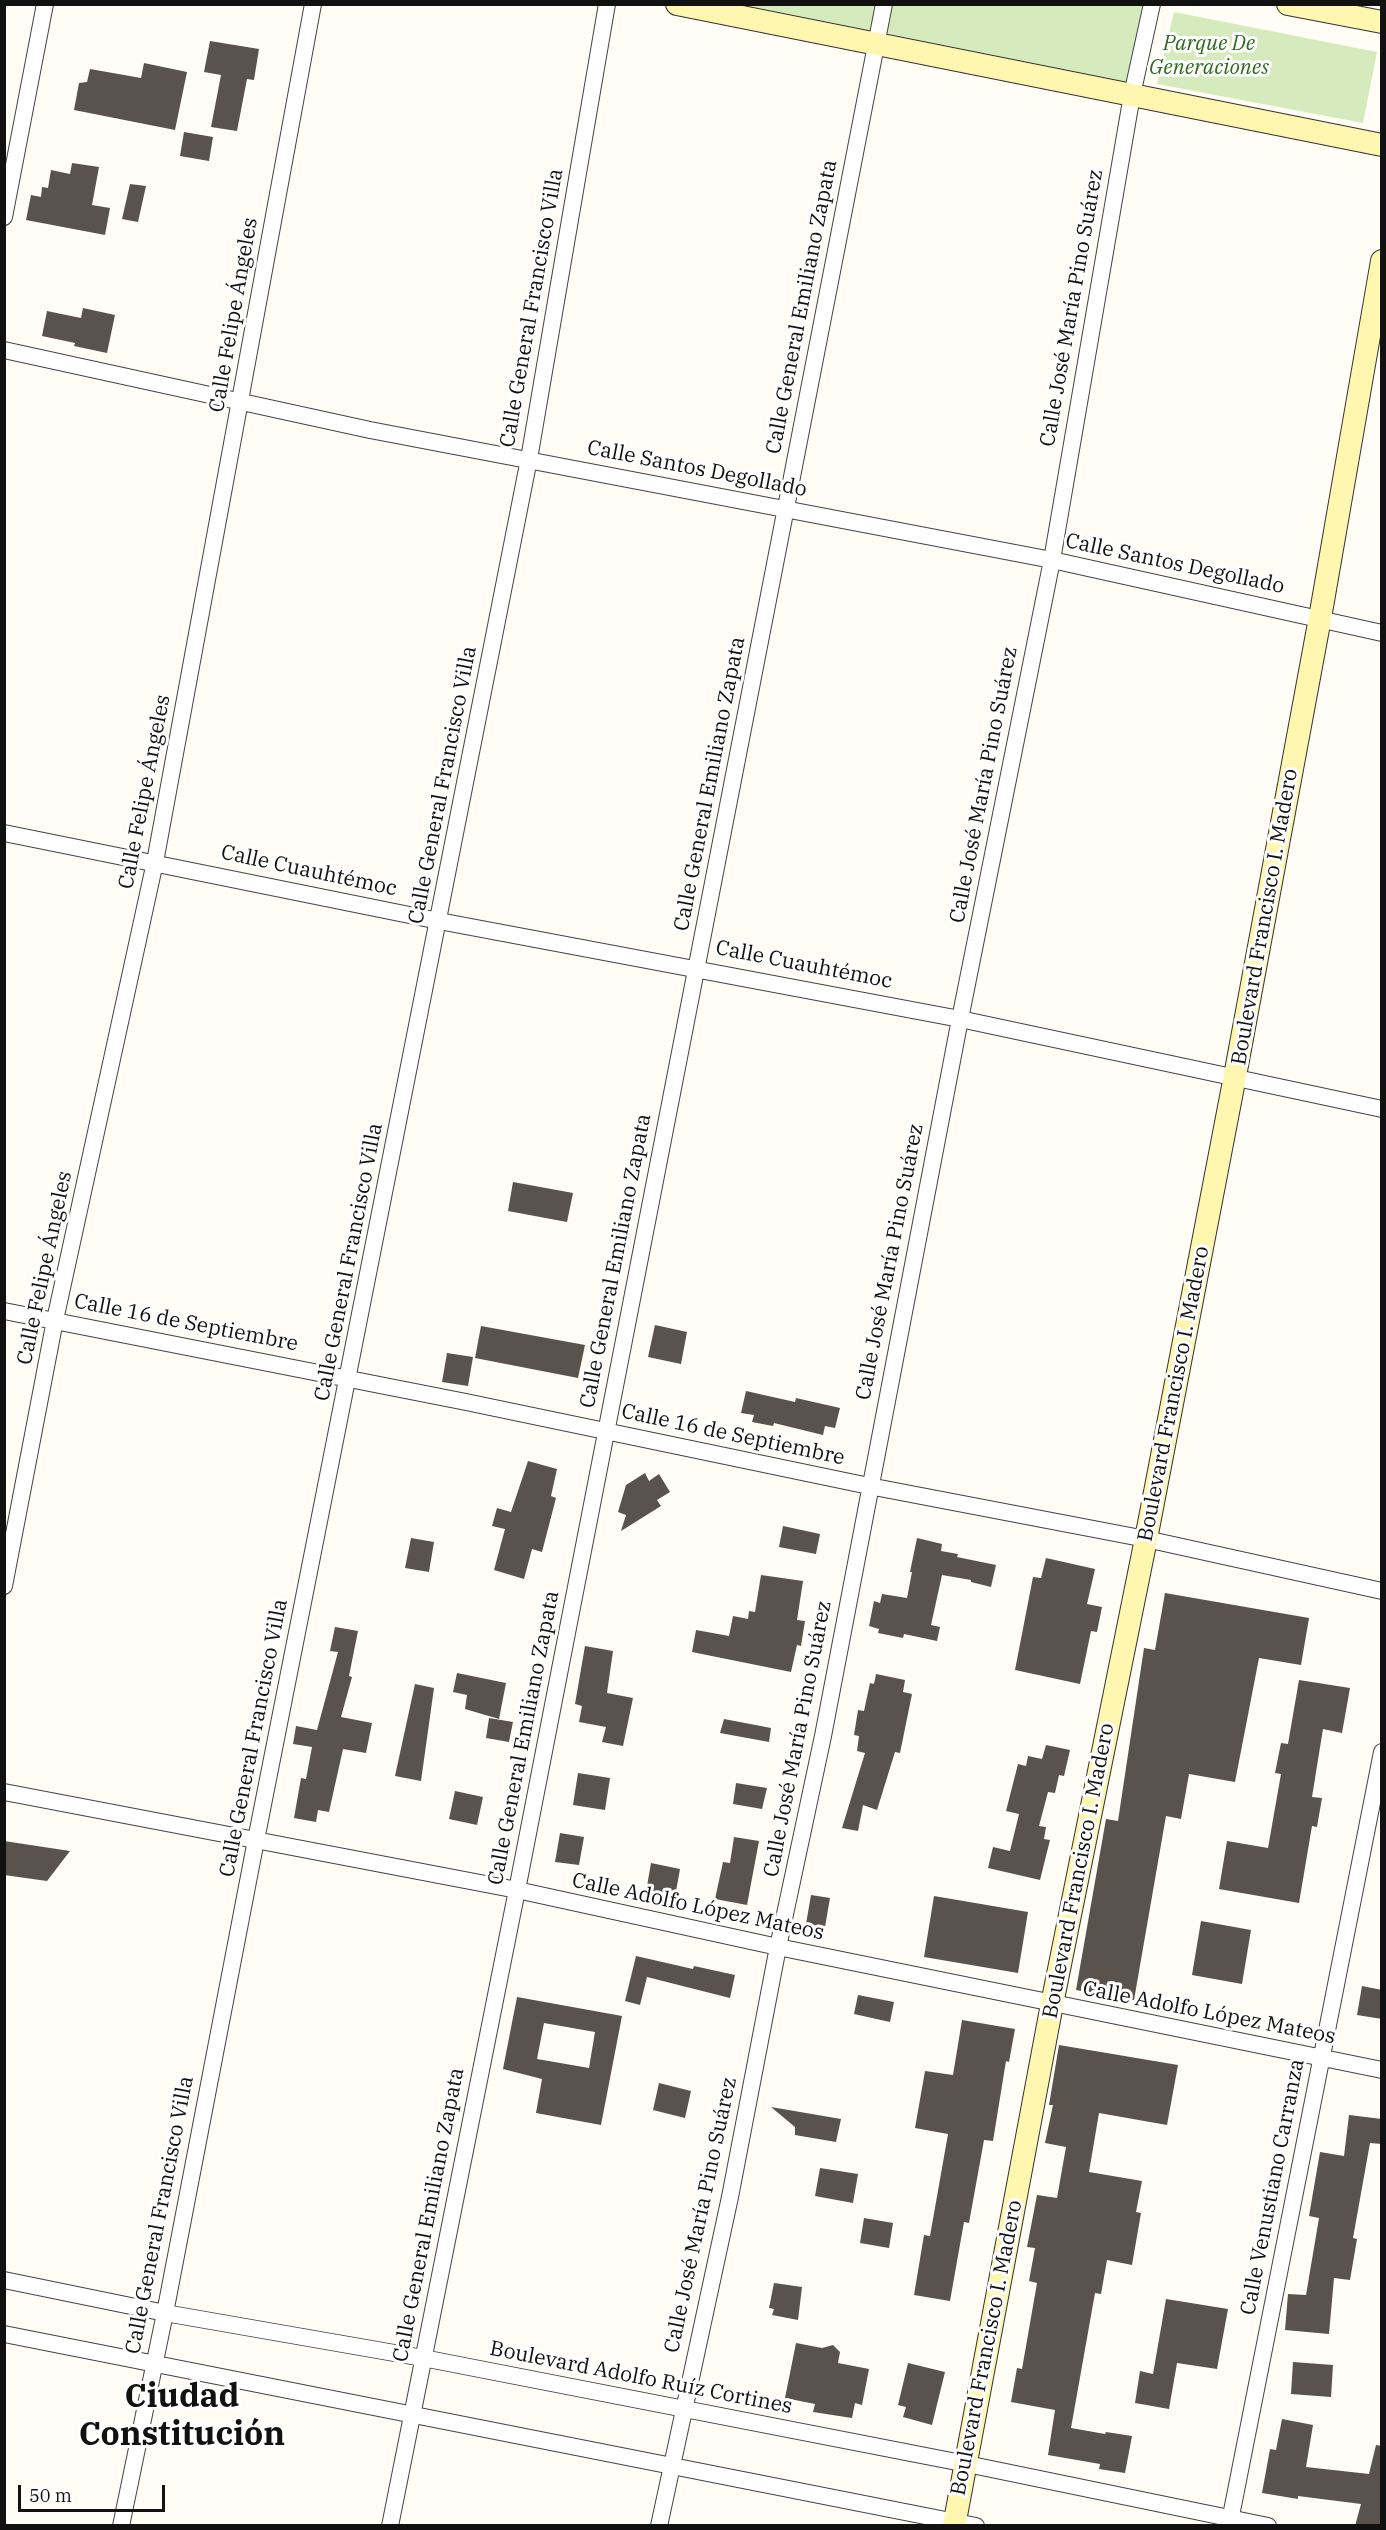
<!DOCTYPE html>
<meta charset="utf-8">
<style>
body{margin:0}
#map{position:relative;width:1386px;height:2530px;overflow:hidden;background:#fffdf5;font-family:"IBM Plex Serif",serif}
canvas{display:block}
.frame{position:absolute;inset:0;border:6px solid #111;pointer-events:none}
.scale{position:absolute;left:18px;top:2485px;width:147px;height:27px;box-sizing:border-box;border:3px solid #111;border-top:0;padding-left:8px;font-size:18px;line-height:21px;white-space:nowrap;color:#111;-webkit-text-stroke:4px #fff;paint-order:stroke}
</style>
<div id="map">
<canvas width="1386" height="2530"></canvas>
<div class="frame"></div>
<div class="scale">50 m</div>
</div>
<script>
const c = document.querySelector('canvas').getContext('2d');
c.lineJoin = 'round';
function fillPath(path, color) {
  c.fillStyle = color;
  c.fill(path, 'evenodd');
}
function poly(rows) {
  const path = new Path2D();
  for (const r of rows) {
    path.moveTo(r[0], r[1]);
    for (let i = 2; i < r.length; i += 2) path.lineTo(r[i], r[i + 1]);
  }
  return path;
}
function strokePath(path, color, width, dash) {
  c.strokeStyle = color;
  c.lineWidth = width;
  c.lineCap = dash ? 'butt' : 'round';
  c.setLineDash(dash || []);
  c.stroke(path);
}
function drawText(font, color, halo, rows, align = 'center') {
  c.font = font + ' "IBM Plex Serif",serif';
  c.lineWidth = 6;
  c.setLineDash([]);
  c.textBaseline = 'middle';
  c.strokeStyle = halo;
  c.fillStyle = color;
  for (const [text, x, y, turn = 0] of rows) {
    c.save();
    c.translate(x, y);
    c.rotate((+turn || 0) * Math.PI / 180);
    c.textAlign = isNaN(turn) ? turn : align;
    if (halo) c.strokeText(text, 0, 0);
    c.fillText(text, 0, 0);
    c.restore();
  }
}
fillPath(poly([
 [710,5,1145,5,1128,86],
 [1174,12,1377,52,1363,123,1157,84]
]), '#d5ebbd');
fillPath(poly([
 [210,41,259,49,254,80,247,79,237,131,211,127,221,75,204,72],
 [144,63,187,72,175,130,74,110,79,83,87,82,90,69,141,78],
 [184,132,213,137,209,161,180,156],
 [72,163,99,167,92,205,110,208,105,235,26,220,31,195,41,197,42,187,48,188,51,170,70,174],
 [130,184,146,186,138,222,122,219],
 [83,308,115,315,107,353,74,346,75,343,42,336,47,311,81,318],
 [513,1182,573,1193,567,1222,508,1211],
 [655,1325,687,1332,681,1364,648,1357],
 [481,1326,585,1345,578,1378,475,1358],
 [447,1353,473,1357,468,1386,442,1382],
 [746,1391,795,1402,796,1398,840,1408,835,1428,825,1426,823,1435,774,1423,773,1426,752,1422,754,1415,741,1413],
 [528,1461,557,1469,551,1496,556,1498,542,1552,532,1549,524,1579,494,1570,505,1529,492,1526,497,1508,511,1512],
 [645,1473,649,1481,659,1474,670,1492,657,1500,661,1506,621,1531,626,1515,618,1512,626,1485],
 [783,1526,820,1534,816,1554,779,1547],
 [411,1538,434,1542,429,1572,405,1568],
 [917,1538,942,1544,941,1551,958,1554,957,1557,996,1565,991,1587,971,1582,971,1580,942,1575,931,1625,940,1627,937,1641,904,1634,903,1638,878,1633,879,1629,869,1626,874,1601,880,1603,882,1594,907,1598,912,1572,910,1572],
 [1046,1558,1095,1569,1087,1604,1102,1607,1097,1632,1091,1631,1080,1684,1015,1670,1033,1577,1041,1578],
 [761,1575,803,1581,797,1620,805,1621,801,1646,797,1645,791,1672,692,1652,696,1630,729,1636,733,1616,748,1619,749,1611,755,1612],
 [1165,1593,1309,1618,1301,1665,1259,1658,1235,1782,1189,1774,1181,1819,1166,1816,1134,2000,1076,1990,1106,1819,1118,1821,1144,1648,1155,1650],
 [335,1627,358,1631,349,1676,352,1677,341,1717,372,1723,366,1753,343,1749,329,1812,318,1810,316,1822,294,1818,301,1778,306,1779,312,1747,293,1744,296,1726,317,1730,338,1652,330,1651],
 [585,1646,613,1651,607,1693,633,1698,623,1746,602,1742,606,1727,579,1722,582,1706,575,1704],
 [457,1673,506,1683,499,1719,465,1709,467,1695,453,1692],
 [876,1674,905,1680,903,1692,912,1694,900,1753,895,1752,877,1810,863,1805,858,1831,842,1828,865,1753,857,1751,859,1736,854,1735,858,1710,864,1711,870,1683,874,1684],
 [1299,1680,1350,1688,1342,1733,1323,1729,1312,1797,1322,1798,1317,1827,1312,1826,1299,1903,1219,1889,1227,1841,1268,1848,1281,1774,1275,1773,1281,1743,1288,1744],
 [415,1684,434,1688,421,1781,395,1776],
 [489,1718,513,1722,509,1742,486,1738],
 [724,1719,771,1728,769,1742,720,1733],
 [1046,1745,1070,1750,1064,1776,1059,1775,1055,1793,1048,1792,1039,1826,1046,1827,1044,1839,1050,1840,1040,1880,988,1868,993,1847,1010,1851,1019,1814,1006,1811,1018,1764,1026,1766,1028,1756,1042,1759],
 [578,1773,610,1778,605,1810,573,1805],
 [736,1783,767,1788,762,1809,733,1804],
 [455,1791,483,1797,477,1825,449,1819],
 [560,1833,584,1837,579,1865,555,1862],
 [734,1837,759,1841,747,1905,715,1899,723,1862,730,1863],
 [4,1841,70,1851,47,1881,4,1875],
 [651,1863,680,1869,675,1897,646,1892],
 [811,1895,830,1898,825,1927,806,1924],
 [934,1896,1028,1912,1018,1973,924,1957],
 [1201,1921,1251,1930,1242,1984,1192,1975],
 [636,1956,693,1969,694,1966,735,1975,730,1998,647,1977,640,2005,625,2001],
 [1362,1986,1382,1990,1382,2019,1357,2015],
 [858,1995,894,2002,890,2022,854,2014],
 [517,1997,622,2016,601,2125,536,2113,542,2079,503,2069],
 [544,2023,595,2032,589,2068,537,2059],
 [962,2020,1015,2029,1009,2062,1006,2061,993,2141,984,2140,969,2223,964,2222,950,2301,914,2295,924,2235,930,2236,948,2134,915,2128,925,2071,953,2075],
 [1059,2045,1178,2065,1167,2125,1099,2113,1089,2172,1142,2181,1136,2212,1141,2213,1132,2265,1107,2260,1101,2294,1095,2293,1071,2428,1105,2434,1106,2432,1132,2436,1125,2473,1099,2469,1100,2464,1048,2455,1055,2410,1011,2402,1017,2368,1022,2369,1037,2283,1029,2281,1035,2248,1027,2247,1037,2195,1057,2198,1066,2147,1045,2143,1053,2105,1049,2105],
 [659,2083,691,2091,685,2118,653,2110],
 [771,2107,841,2119,836,2142,795,2135,795,2127],
 [1349,2115,1382,2119,1382,2144,1370,2143,1353,2238,1357,2239,1350,2280,1334,2278,1329,2334,1285,2330,1288,2294,1306,2295,1319,2218,1309,2216,1320,2152,1344,2156],
 [820,2168,858,2174,853,2203,815,2196],
 [864,2218,893,2223,889,2248,860,2243],
 [774,2283,802,2287,798,2320,772,2315,774,2309,769,2308],
 [1166,2299,1228,2309,1217,2369,1177,2363,1169,2409,1135,2403,1140,2371,1153,2374],
 [796,2343,822,2348,833,2345,840,2352,838,2363,869,2369,862,2405,855,2403,852,2418,813,2412,815,2404,785,2398],
 [1293,2362,1333,2365,1331,2397,1291,2394],
 [908,2363,945,2372,932,2425,903,2417,906,2407,898,2405],
 [1282,2419,1313,2425,1306,2467,1369,2474,1376,2445,1382,2446,1382,2526,1355,2526,1361,2504,1298,2496,1298,2499,1262,2493,1270,2449,1276,2450]
]), '#5a524d');
const street = poly([
 [4,217,45,4],
 [4,350,370,430,1052,560,1382,633],
 [4,833,439,921,960,1019,1382,1109],
 [4,1311,466,1402,869,1486,1146,1539,1382,1591],
 [4,1586,55,1320,155,862,313,4],
 [4,1792,517,1890,778,1947,1382,2070],
 [4,2280,165,2313,423,2358,967,2464,1268,2526],
 [4,2334,976,2526],
 [121,2526,165,2313,256,1840,529,459,607,4],
 [390,2526,517,1890,884,4],
 [659,2526,730,2197,778,1947,823,1736,960,1019,1052,560,1132,95,1152,4],
 [1229,2526,1382,1752]
]);
const secondary = poly([
 [677,4,1382,145],
 [1288,4,1382,22],
 [954,2526,1052,2004,1146,1539,1235,1076,1320,618,1382,261]
]);
strokePath(street, '#444', 18);
strokePath(secondary, '#333', 24);
strokePath(street, '#fff', 16);
strokePath(secondary, '#fff6b0', 22);
drawText('italic 21px', '#2f6b1f', '#fff', [
 ["Parque De",1209,44],
 ["Generaciones",1209,68]
]);
drawText('21px', '#111', '#fff', [
 ["Calle General Emiliano Zapata",802,307,-79],
 ["Calle General Francisco Villa",532,308,-80],
 ["Calle José María Pino Suárez",1072,308,-80],
 ["Calle Felipe Ángeles",234,315,-80],
 ["Calle Santos Degollado",697,469,11],
 ["Calle Santos Degollado",1175,564,12],
 ["Calle General Emiliano Zapata",710,784,-79],
 ["Calle General Francisco Villa",443,785,-79],
 ["Calle José María Pino Suárez",984,785,-79],
 ["Calle Felipe Ángeles",145,792,-79],
 ["Calle Cuauhtémoc",309,871,12],
 ["Boulevard Francisco I. Madero",1265,917,-80],
 ["Calle Cuauhtémoc",804,965,11],
 ["Calle General Emiliano Zapata",616,1261,-79],
 ["Calle General Francisco Villa",349,1262,-79],
 ["Calle José María Pino Suárez",890,1262,-79],
 ["Calle Felipe Ángeles",45,1268,-78],
 ["Calle 16 de Septiembre",186,1323,11],
 ["Boulevard Francisco I. Madero",1174,1394,-79],
 ["Calle 16 de Septiembre",733,1435,12],
 ["Calle General Francisco Villa",254,1738,-79],
 ["Calle General Emiliano Zapata",524,1738,-79],
 ["Calle José María Pino Suárez",798,1739,-79],
 ["Boulevard Francisco I. Madero",1079,1871,-79],
 ["Calle Adolfo López Mateos",698,1907,12],
 ["Calle Adolfo López Mateos",1209,2013,11],
 ["Calle Venustiano Carranza",1273,2187,-79],
 ["Calle General Francisco Villa",160,2215,-79],
 ["Calle General Emiliano Zapata",429,2215,-79],
 ["Calle José María Pino Suárez",701,2215,-78],
 ["Boulevard Francisco I. Madero",987,2348,-79],
 ["Boulevard Adolfo Ruíz Cortines",641,2378,11]
]);
drawText('bold 33px', '#111', '#fff', [
 ["Ciudad",182,2397],
 ["Constitución",182,2435]
]);
</script>
